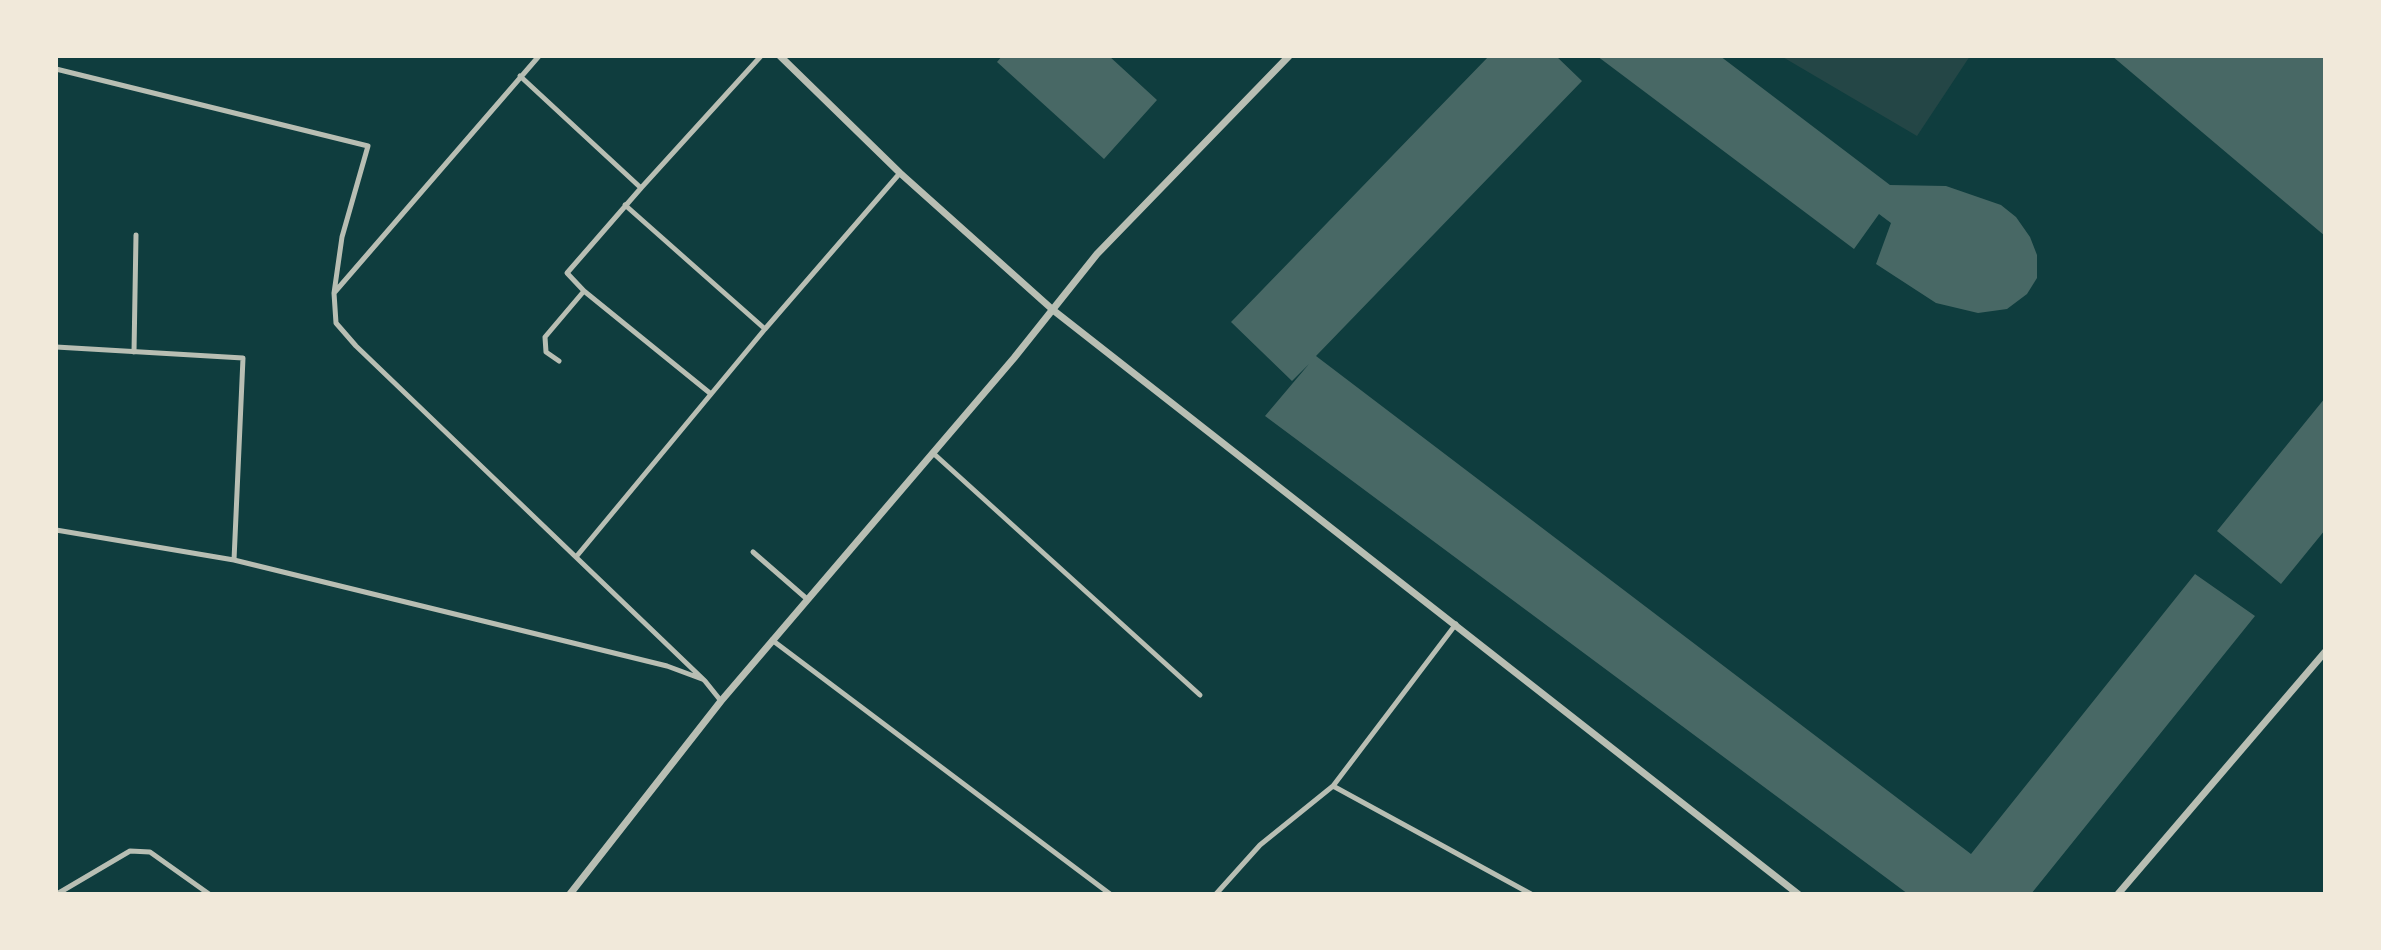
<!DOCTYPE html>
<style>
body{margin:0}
#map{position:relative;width:2381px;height:950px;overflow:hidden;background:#0f3d3e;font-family:Literata,serif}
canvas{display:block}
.frame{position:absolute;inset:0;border:58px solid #f1e9da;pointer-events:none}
</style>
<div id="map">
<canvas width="2381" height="950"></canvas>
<div class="frame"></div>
</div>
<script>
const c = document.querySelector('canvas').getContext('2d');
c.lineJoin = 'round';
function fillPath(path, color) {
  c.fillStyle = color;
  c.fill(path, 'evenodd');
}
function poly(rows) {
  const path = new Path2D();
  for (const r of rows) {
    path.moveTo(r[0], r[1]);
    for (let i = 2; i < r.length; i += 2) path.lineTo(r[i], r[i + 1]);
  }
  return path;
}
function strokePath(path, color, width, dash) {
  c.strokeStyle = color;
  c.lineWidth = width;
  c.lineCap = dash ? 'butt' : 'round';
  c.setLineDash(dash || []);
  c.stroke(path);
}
fillPath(poly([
 [1781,56,1970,56,1917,136]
]), '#244646');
fillPath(poly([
 [1002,56,1109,56,1157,100,1104,159,997,62],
 [1489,56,1556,56,1582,81,1316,356,1971,854,2195,574,2255,616,2031,894,1908,894,1265,416,1309,364,1292,381,1231,322],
 [1597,56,1720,56,1890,185,1946,186,2001,205,2016,217,2030,237,2037,255,2037,278,2027,294,2007,309,1978,313,1936,303,1876,264,1891,223,1879,214,1854,249],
 [2112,56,2325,56,2325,236],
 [2325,398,2325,530,2281,584,2217,531]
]), '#486865');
strokePath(poly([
 [539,56,334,293,336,323,356,346,705,681,721,701],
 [56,69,368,146,342,237,334,293],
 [520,76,641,188,761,56],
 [641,188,567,273,584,291,711,394],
 [625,205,765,329,900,173],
 [56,347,243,358,234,560],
 [134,352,136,235],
 [559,361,546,352,545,337,584,291],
 [933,453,1200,695],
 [56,530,234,560,667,666,702,679],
 [753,552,807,599],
 [576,557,765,329],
 [772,640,1110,894],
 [1333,786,1531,894],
 [57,894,130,851,150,852,209,894],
 [1216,894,1260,845,1333,786,1456,624]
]), '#b8beb3', 5);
strokePath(poly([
 [780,56,900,173,1053,310,1798,894],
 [570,894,721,701,1014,358,1097,254,1289,56],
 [2118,894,2325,652]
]), '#b8beb3', 7);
</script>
